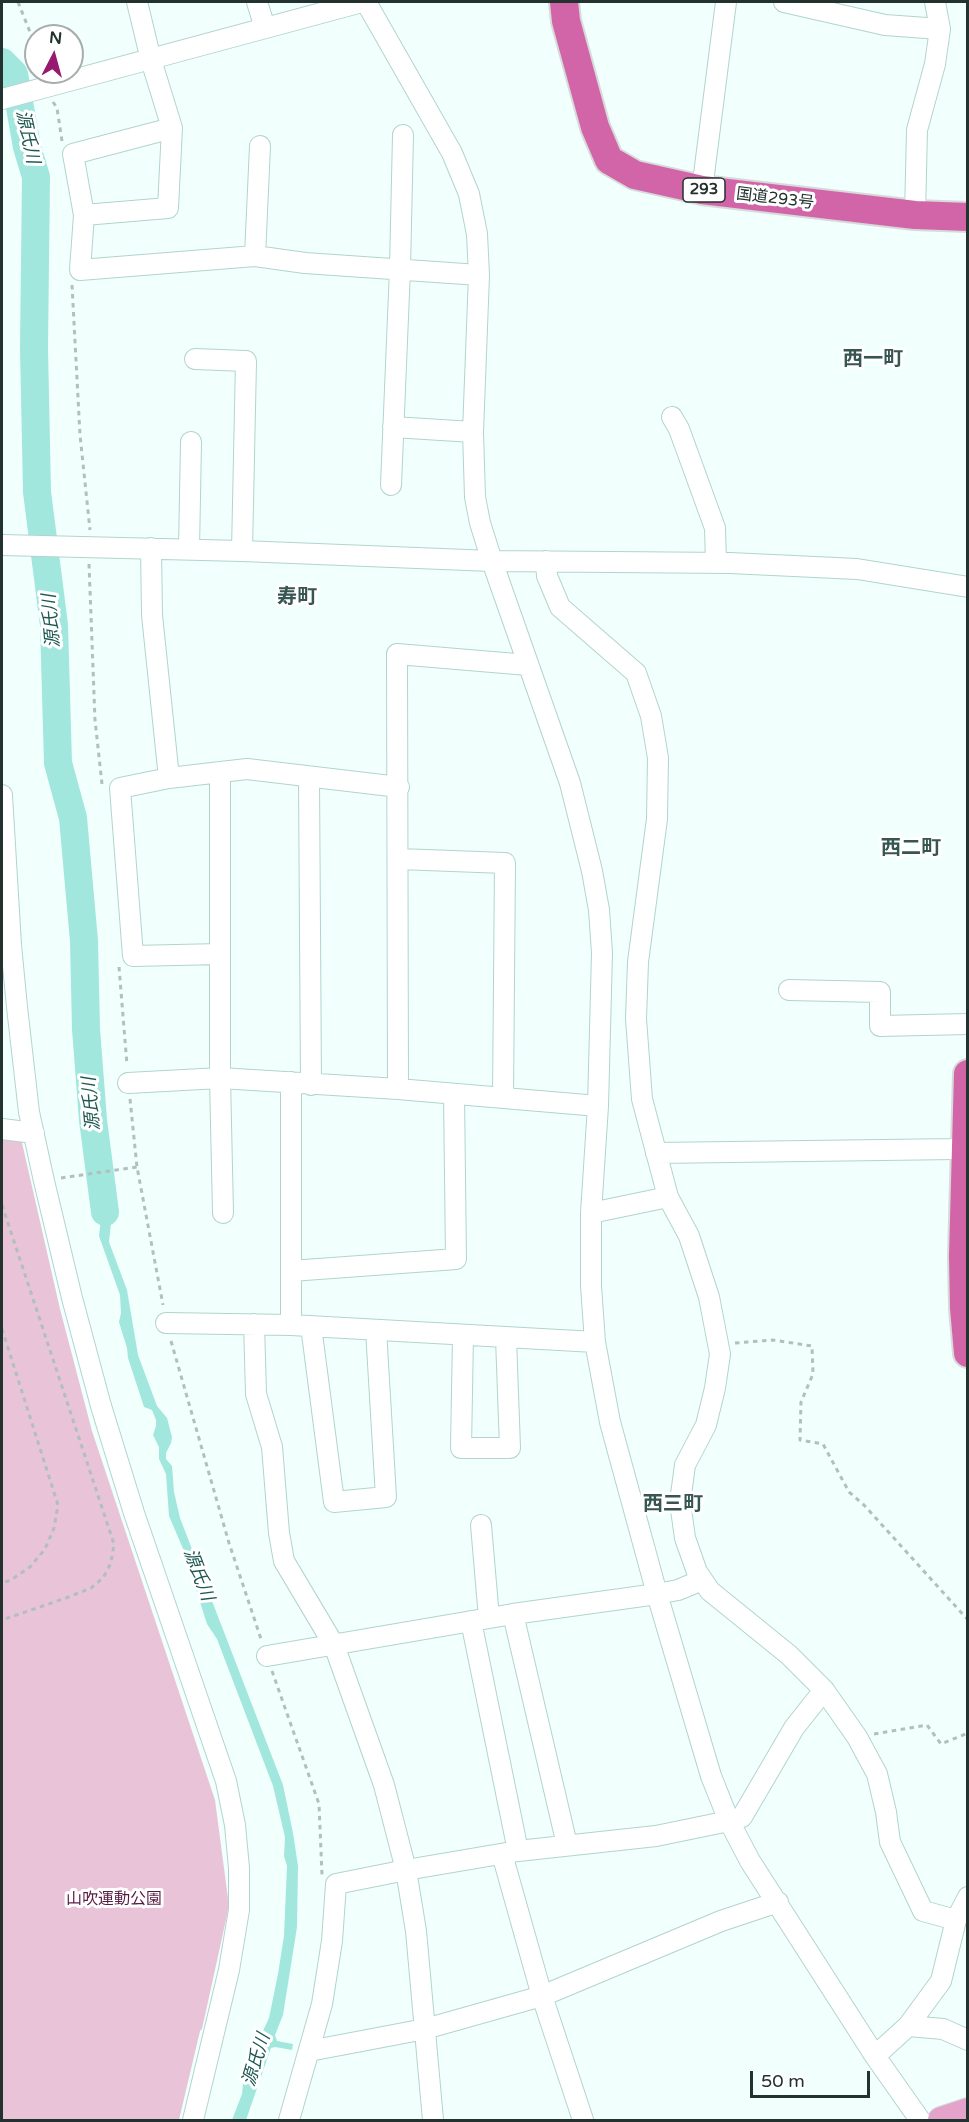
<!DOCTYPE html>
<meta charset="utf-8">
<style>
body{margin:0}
#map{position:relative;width:969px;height:2122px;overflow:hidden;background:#f1fffd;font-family:"Varela Round",sans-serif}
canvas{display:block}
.frame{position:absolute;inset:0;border:3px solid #23312f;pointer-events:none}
.north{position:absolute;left:24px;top:24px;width:60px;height:60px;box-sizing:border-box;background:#fff;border:2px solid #a7adac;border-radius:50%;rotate:6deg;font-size:16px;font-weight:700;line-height:24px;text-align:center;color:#23312f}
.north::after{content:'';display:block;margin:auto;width:21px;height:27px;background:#971970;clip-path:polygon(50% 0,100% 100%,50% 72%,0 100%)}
.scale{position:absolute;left:750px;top:2071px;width:120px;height:27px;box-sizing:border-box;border:3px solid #23312f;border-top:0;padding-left:8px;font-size:18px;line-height:21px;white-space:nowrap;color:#23312f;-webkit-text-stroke:4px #fff;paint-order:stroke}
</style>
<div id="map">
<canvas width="969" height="2122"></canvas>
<div class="frame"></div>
<div class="north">N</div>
<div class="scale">50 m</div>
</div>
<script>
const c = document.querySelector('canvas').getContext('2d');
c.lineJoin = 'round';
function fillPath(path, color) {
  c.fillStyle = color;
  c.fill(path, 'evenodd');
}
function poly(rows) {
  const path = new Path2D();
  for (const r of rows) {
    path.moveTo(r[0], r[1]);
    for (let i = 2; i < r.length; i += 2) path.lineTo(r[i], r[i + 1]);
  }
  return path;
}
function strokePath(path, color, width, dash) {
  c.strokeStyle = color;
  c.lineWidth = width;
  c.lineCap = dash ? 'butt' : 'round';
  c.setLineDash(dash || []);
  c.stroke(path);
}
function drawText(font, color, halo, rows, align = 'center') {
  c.font = font + ' "Varela Round","Noto Sans JP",sans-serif';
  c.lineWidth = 6;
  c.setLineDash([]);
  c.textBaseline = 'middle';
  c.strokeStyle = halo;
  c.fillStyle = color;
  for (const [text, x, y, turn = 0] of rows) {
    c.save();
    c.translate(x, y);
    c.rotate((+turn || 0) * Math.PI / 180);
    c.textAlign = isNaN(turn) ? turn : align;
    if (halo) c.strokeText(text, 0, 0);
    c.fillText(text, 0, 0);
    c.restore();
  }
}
fillPath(poly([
 [2,1133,20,1134,60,1309,92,1431,215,1800,229,1906,202,2029,200,2031,179,2120,2,2120]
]), '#e9c4d8');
fillPath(poly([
 [106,1174,104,1179,105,1190,113,1203,109,1242,127,1290,138,1355,157,1406,167,1418,172,1437,171,1443,166,1453,166,1459,172,1466,174,1492,180,1518,283,1785,293,1833,298,1866,297,1927,283,2015,275,2035,277,2041,293,2044,292,2050,275,2047,271,2048,246,2120,232,2120,242,2094,243,2084,249,2075,256,2053,256,2046,269,2018,278,1974,284,1936,287,1866,284,1856,285,1837,273,1786,217,1639,207,1624,184,1551,169,1516,166,1474,159,1459,159,1447,153,1435,156,1426,156,1420,152,1410,144,1407,128,1358,127,1348,119,1322,121,1313,120,1295,99,1236,103,1200,93,1175]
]), '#a2e7dd');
strokePath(poly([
 [2,62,14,74,27,147,36,177,34,348,37,492,54,625,58,763,73,818,84,941,86,1029,93,1120,105,1212]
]), '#a2e7dd', 28);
const minor = poly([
 [137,2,151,60,172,128,168,208,84,215,73,154,172,128],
 [257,2,265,28],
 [366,2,452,153,469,194,477,234,479,275,473,432,475,497,480,523,492,561,570,783,592,871,599,910,602,953,598,1106,591,1213,591,1286,595,1342,610,1422,657,1594,711,1776,729,1821,750,1861,875,2056,920,2120],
 [784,2,885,25,940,29],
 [2,99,362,2],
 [702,190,726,2],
 [84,215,80,270,255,256,305,263,479,275],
 [915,215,917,130,935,64,940,29,935,2],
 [255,256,260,146],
 [195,359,246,361,242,551],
 [672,417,679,429,715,528,716,563],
 [393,427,473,432],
 [391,485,400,269,403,135],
 [2,545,242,551,492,561,730,563,857,569,968,587],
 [151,548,152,615,169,778],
 [189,549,191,442],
 [546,561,547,576,560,607,636,673,651,716,658,758,657,819,638,962,636,1019,642,1099,668,1197,689,1236,709,1297,720,1354,715,1388,706,1425,685,1465,680,1502,685,1538,697,1572,710,1591,789,1655,824,1690,857,1737,877,1774,886,1812,890,1842,923,1911,956,1920],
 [220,772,220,1078,223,1213],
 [309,777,311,1085],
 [2,795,11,945,17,1007,29,1112,44,1181,72,1298,101,1406,134,1513,226,1781,235,1825,239,1868,239,1910,229,1970,193,2120],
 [399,859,505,863,503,1098],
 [220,954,133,956,120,788,169,778,247,769,399,787],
 [789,990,880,992,880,1026,968,1024],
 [128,1083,220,1078,398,1089,598,1106],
 [398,1089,397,654,528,665],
 [2,1129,34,1133],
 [656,1153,957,1149,968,1148],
 [591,1213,668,1197],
 [291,1271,456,1259,454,1094],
 [166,1323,291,1325,595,1342],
 [254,1324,256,1394,272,1447,279,1533,284,1561,334,1645,384,1785,406,1870,416,1931,433,2120],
 [291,1325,291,1082],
 [311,1326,334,1502,386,1497,376,1330],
 [463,1335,461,1448,510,1448,506,1338],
 [481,1525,489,1618],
 [513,1614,567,1845],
 [471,1621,518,1851],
 [267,1656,513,1614,657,1594,678,1590,702,1580],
 [502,1854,542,1996,583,2120],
 [908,2026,943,2029,968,2040],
 [309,2051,425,2029,542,1996,721,1921,778,1902],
 [875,2056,908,2026,941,1981,956,1920,968,1897],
 [289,2120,322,2004,332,1941,336,1884,406,1870,518,1851,656,1836,729,1821,742,1817,794,1728,824,1690]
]);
const major = poly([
 [941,2120,968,2111]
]);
const highway = poly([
 [564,2,566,21,595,127,609,160,635,175,702,190,915,215,968,217],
 [968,1074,963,1256,964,1308,968,1353]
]);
strokePath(minor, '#b2d4ce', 22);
strokePath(major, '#d7dada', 28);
strokePath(highway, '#d7dada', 32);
strokePath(poly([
 [18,2,36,47],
 [53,102,57,108,62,141],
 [72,285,80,435,90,530],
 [89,564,95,720,102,784],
 [119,967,127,1065],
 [130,1099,137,1167,163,1305],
 [61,1178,137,1167],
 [2,1205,114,1544,111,1563,103,1578,91,1588,66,1598,2,1620],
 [2,1329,58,1505,54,1528,45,1549,30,1567,11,1580,2,1583],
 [171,1341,229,1543,261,1639],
 [735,1343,773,1340,812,1346,813,1374,801,1402,800,1440,823,1444,849,1492,864,1505,968,1620],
 [272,1671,319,1804,322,1875],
 [874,1734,927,1725,941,1744,968,1733]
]), '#b1bfbd', 3, [4.5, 4.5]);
strokePath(minor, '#fff', 20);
strokePath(major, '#e4a3cb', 26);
strokePath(highway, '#d265a8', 28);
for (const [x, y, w] of [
 [704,190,42]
]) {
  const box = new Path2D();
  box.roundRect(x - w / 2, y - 12, w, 24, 4.5);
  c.fillStyle = '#fff';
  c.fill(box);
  strokePath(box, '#23312f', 1.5);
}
drawText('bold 15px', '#23312f', null, [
 ["293",704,190]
]);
drawText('16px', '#23312f', '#fff', [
 ["国道293号",775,199,7]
]);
drawText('16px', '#591d43', '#fff', [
 ["山吹運動公園",114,1900]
]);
drawText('italic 18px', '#1f5952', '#fff', [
 ["源氏川",27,137,78],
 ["源氏川",52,621,-95],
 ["源氏川",92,1104,-95],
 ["源氏川",198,1575,69],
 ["源氏川",257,2060,-73]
]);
drawText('bold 20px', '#375651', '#fff', [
 ["西一町",873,360],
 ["寿町",297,598],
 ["西二町",911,849],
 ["西三町",673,1505]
]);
</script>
